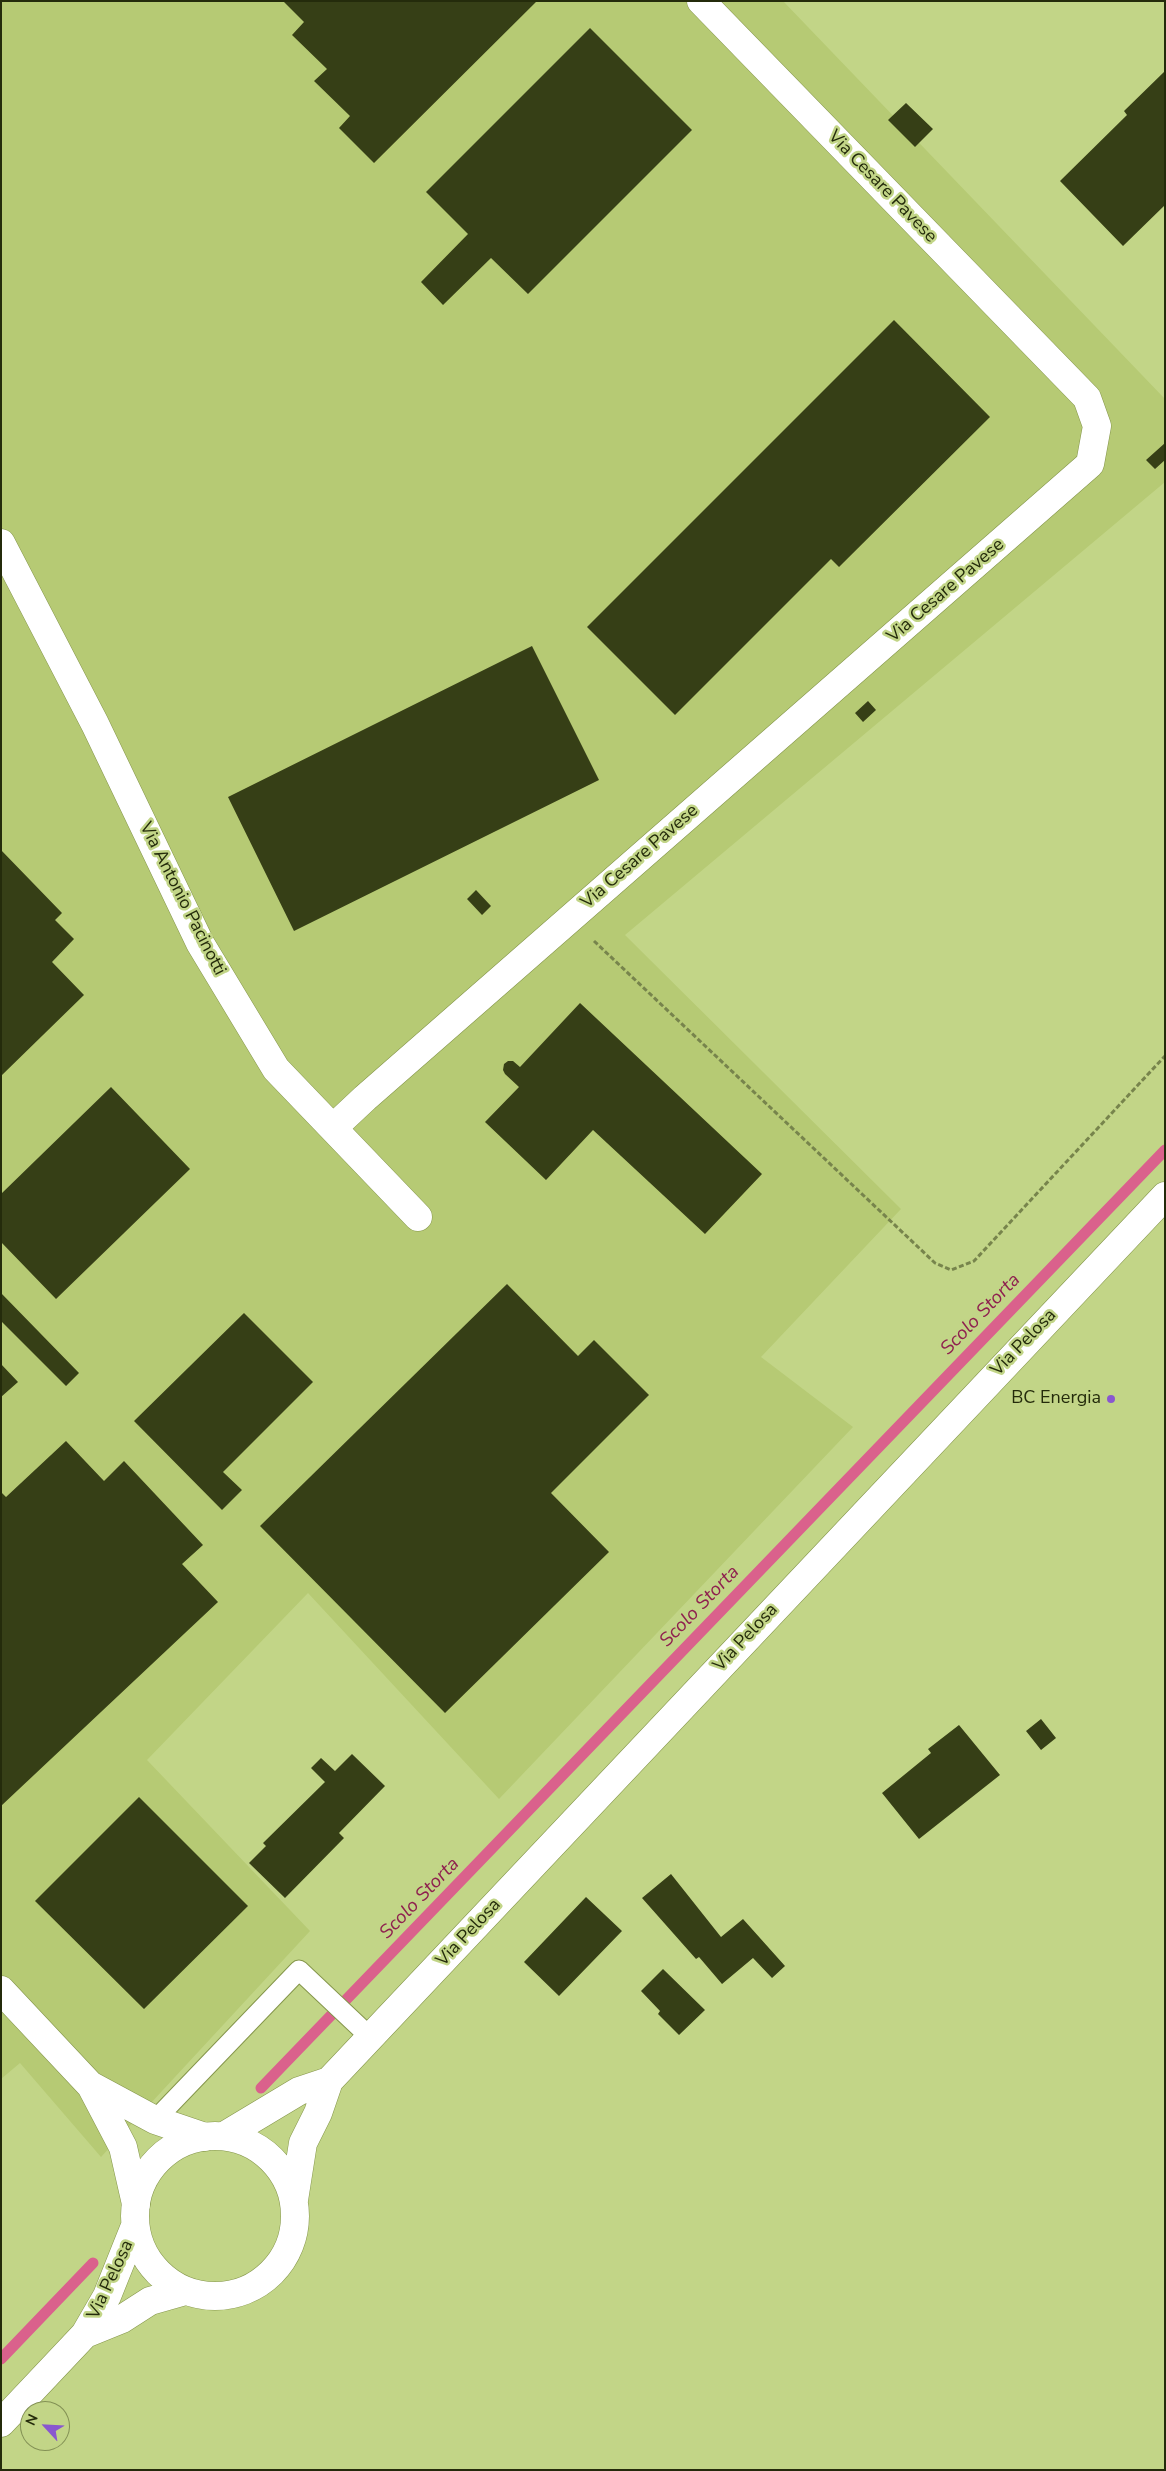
<!DOCTYPE html>
<style>
body{margin:0}
#map{position:relative;width:1166px;height:2471px;overflow:hidden;background:#c2d587;font-family:"Nunito Sans",sans-serif}
canvas{display:block}
.frame{position:absolute;inset:0;border:2px solid #242b0b;pointer-events:none}
.north{position:absolute;left:20px;top:2401px;width:50px;height:50px;box-sizing:border-box;background:#c2d587;border:1px solid #839155;border-radius:50%;rotate:295deg;font-size:14px;font-weight:700;line-height:20px;text-align:center;color:#242b0b}
.north::after{content:'';display:block;margin:auto;width:18px;height:22px;background:#8957cf;clip-path:polygon(50% 0,100% 100%,50% 72%,0 100%)}
</style>
<div id="map">
<canvas width="1166" height="2471"></canvas>
<div class="frame"></div>
<div class="north">N</div>
</div>
<script>
const c = document.querySelector('canvas').getContext('2d');
c.lineJoin = 'round';
function fillPath(path, color) {
  c.fillStyle = color;
  c.fill(path, 'evenodd');
}
function poly(rows) {
  const path = new Path2D();
  for (const r of rows) {
    if (r.length === 3) {
      path.moveTo(r[0] + r[2], r[1]);
      path.arc(r[0], r[1], r[2], 0, 2 * Math.PI);
      continue;
    }
    path.moveTo(r[0], r[1]);
    for (let i = 2; i < r.length; i += 2) path.lineTo(r[i], r[i + 1]);
  }
  return path;
}
function strokePath(path, color, width, dash) {
  c.strokeStyle = color;
  c.lineWidth = width;
  c.lineCap = dash ? 'butt' : 'round';
  c.setLineDash(dash || []);
  c.stroke(path);
}
function drawText(font, color, halo, rows, align = 'center') {
  c.font = font + ' "Nunito Sans",sans-serif';
  c.lineWidth = 5;
  c.setLineDash([]);
  c.textBaseline = 'middle';
  c.strokeStyle = halo;
  c.fillStyle = color;
  for (const [text, x, y, turn = 0] of rows) {
    c.save();
    c.translate(x, y);
    c.rotate((+turn || 0) * Math.PI / 180);
    c.textAlign = isNaN(turn) ? turn : align;
    if (halo) c.strokeText(text, 0, 0);
    c.fillText(text, 0, 0);
    c.restore();
  }
}
fillPath(poly([
 [1,1,783,1,1165,399,1165,482,625,935,901,1209,761,1357,853,1427,499,1799,308,1593,147,1760,310,1931,101,2157,20,2063,1,2079]
]), '#b6ca74');
strokePath(poly([
 [261,2088,1165,1150],
 [1,2359,93,2263]
]), '#da618c', 11);
fillPath(poly([
 [283,1,537,1,374,163,339,128,350,116,314,81,327,69,292,35,304,22],
 [590,28,692,130,528,294,491,258,443,305,421,282,468,234,426,192],
 [1165,71,1165,205,1123,246,1060,181,1127,115,1124,111],
 [906,103,933,129,915,147,888,120],
 [894,320,990,417,839,567,831,559,675,715,587,627],
 [1165,443,1165,460,1155,469,1146,460],
 [532,646,599,780,294,931,228,797],
 [868,701,876,710,863,722,855,713],
 [1,850,62,913,55,920,74,939,52,962,84,995,1,1076],
 [476,890,491,906,482,915,467,899],
 [580,1003,762,1174,705,1234,593,1130,546,1180,485,1122,519,1087,505,1074,503,1070,504,1064,508,1061,513,1061,520,1067],
 [111,1087,190,1169,56,1299,1,1242,1,1194],
 [507,1284,578,1356,594,1340,649,1395,551,1493,609,1552,445,1713,260,1526],
 [1,1293,79,1373,66,1386,1,1321],
 [244,1313,313,1382,223,1472,242,1490,222,1510,134,1421],
 [1,1364,18,1382,1,1397],
 [66,1441,104,1481,124,1461,203,1545,182,1564,218,1602,1,1806,1,1492,6,1497],
 [1041,1719,1056,1738,1041,1750,1026,1731],
 [959,1725,1000,1775,919,1839,882,1793,931,1753,928,1749],
 [352,1754,385,1786,339,1833,344,1838,285,1898,249,1863,266,1846,263,1843,325,1782,311,1768,321,1758,335,1771],
 [139,1797,248,1906,144,2009,35,1901],
 [671,1874,721,1937,743,1919,785,1966,772,1978,753,1958,722,1984,699,1957,696,1959,642,1898],
 [586,1897,622,1931,559,1996,524,1962],
 [663,1969,705,2010,679,2035,658,2014,660,2011,641,1991]
]), '#363f16');
const service = poly([
 [155,2120,299,1970,370,2037]
]);
const minor = poly([
 [1,543,95,724,200,943,276,1069,418,1217],
 [333,1128,365,1098,1090,464,1097,426,1087,398,701,1],
 [1,1990,91,2086,123,2147,136,2204],
 [92,2086,155,2120,205,2137]
]);
const secondary = poly([
 [224,2136,299,2091,329,2081],
 [215,2216,80],
 [294,2200,303,2143,318,2113,329,2081,1165,1196],
 [85,2334,122,2319,150,2301,185,2291],
 [1,2423,85,2334,107,2296,135,2226]
]);
strokePath(service, '#85964b', 21);
strokePath(minor, '#85964b', 29);
strokePath(secondary, '#85964b', 29);
strokePath(poly([
 [594,941,935,1263,951,1270,974,1261,1165,1056]
]), '#77844c', 3, [5, 2.5]);
strokePath(service, '#fff', 19);
strokePath(minor, '#fff', 28);
strokePath(secondary, '#fff', 28);
for (const [x, y, r, color] of [
 [1111,1399,5,"#8957cf"]
]) {
  const dot = new Path2D();
  dot.arc(x, y, r, 0, 2 * Math.PI);
  c.fillStyle = color;
  c.fill(dot);
  strokePath(dot, '#c2d587', 2);
}
drawText('18px', '#242b0b', '#c2d587', [
 ["Via Cesare Pavese",882,187,46],
 ["Via Cesare Pavese",946,591,-41],
 ["Via Cesare Pavese",640,857,-41],
 ["Via Antonio Pacinotti",182,899,63],
 ["Via Pelosa",1024,1343,-46],
 ["Via Pelosa",746,1638,-47],
 ["Via Pelosa",469,1933,-47],
 ["Via Pelosa",111,2280,-65]
]);
drawText('18px', '#242b0b', '#c2d587', [
 ["BC Energia",1101,1399]
], 'right');
drawText('italic 19px', '#8f214f', '#c2d587', [
 ["Scolo Storta",981,1315,-46],
 ["Scolo Storta",700,1607,-46],
 ["Scolo Storta",420,1899,-46]
]);
</script>
